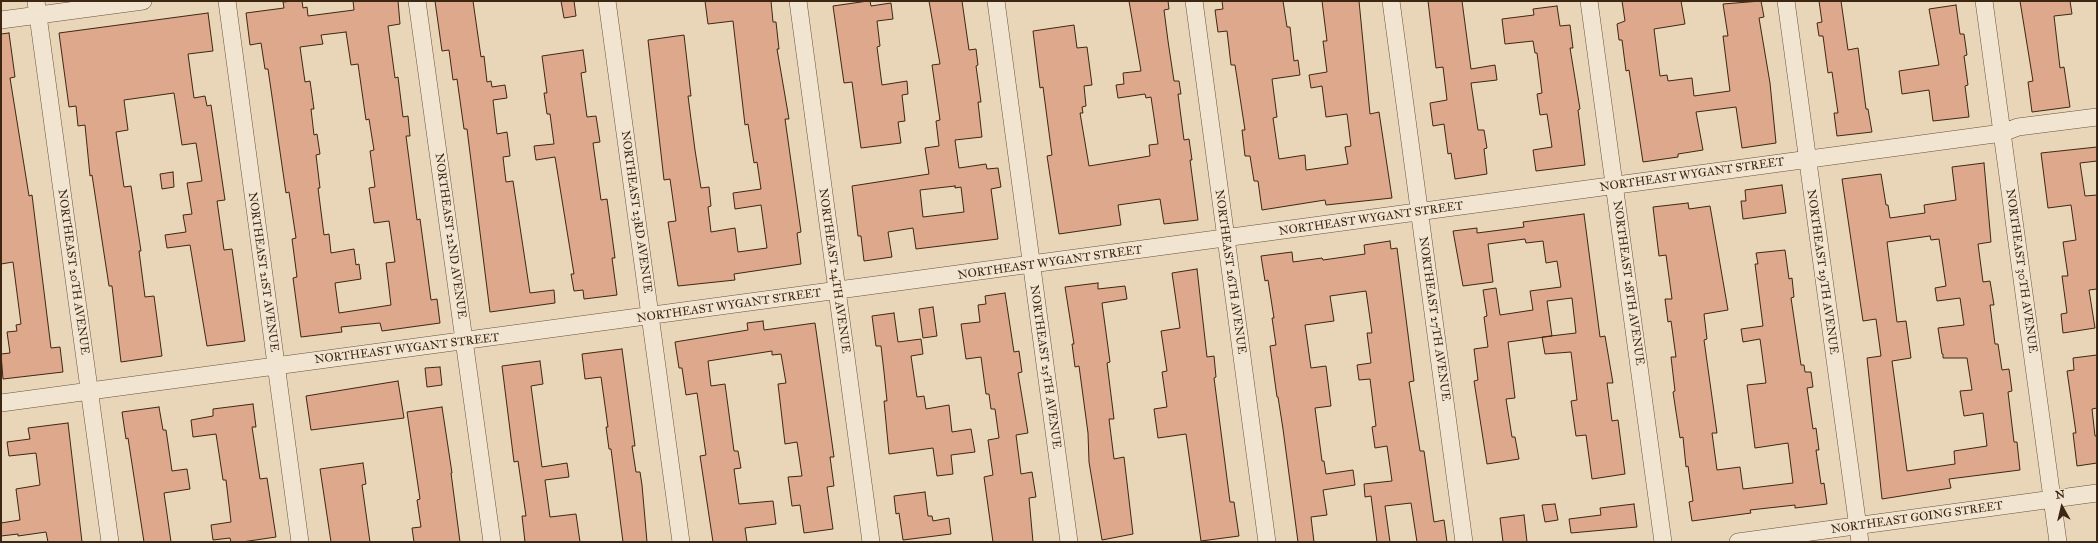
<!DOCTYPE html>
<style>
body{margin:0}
#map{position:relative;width:2098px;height:543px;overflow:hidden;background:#e9d5b7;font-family:"IM FELL Great Primer",serif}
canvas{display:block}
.frame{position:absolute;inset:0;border:2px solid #3e2712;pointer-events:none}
.north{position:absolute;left:2042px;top:487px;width:40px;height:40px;-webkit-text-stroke:3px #f1e4d0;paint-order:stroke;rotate:352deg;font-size:11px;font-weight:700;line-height:16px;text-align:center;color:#3e2712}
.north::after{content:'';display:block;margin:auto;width:14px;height:18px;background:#3e2712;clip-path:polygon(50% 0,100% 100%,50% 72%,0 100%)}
</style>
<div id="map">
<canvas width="2098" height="543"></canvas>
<div class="frame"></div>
<div class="north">N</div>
</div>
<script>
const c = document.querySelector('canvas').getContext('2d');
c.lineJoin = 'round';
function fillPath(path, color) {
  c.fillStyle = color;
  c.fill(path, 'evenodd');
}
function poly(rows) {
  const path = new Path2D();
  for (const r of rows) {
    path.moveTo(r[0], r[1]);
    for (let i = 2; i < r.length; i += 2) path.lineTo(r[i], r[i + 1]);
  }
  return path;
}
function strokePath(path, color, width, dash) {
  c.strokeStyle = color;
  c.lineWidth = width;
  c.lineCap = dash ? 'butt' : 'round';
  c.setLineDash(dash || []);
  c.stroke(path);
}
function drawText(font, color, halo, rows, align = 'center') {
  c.font = font + ' "IM FELL Great Primer",serif';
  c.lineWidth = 3;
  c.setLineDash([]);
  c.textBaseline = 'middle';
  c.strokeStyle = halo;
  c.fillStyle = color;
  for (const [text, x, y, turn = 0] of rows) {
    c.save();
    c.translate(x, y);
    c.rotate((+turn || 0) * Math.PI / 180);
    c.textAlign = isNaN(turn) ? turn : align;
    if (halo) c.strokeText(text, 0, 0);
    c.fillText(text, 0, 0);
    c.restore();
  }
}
const building = poly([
 [293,1,302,1,303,8,307,7,308,16,354,10,353,1,398,1,400,24,388,26,395,78,398,77,403,117,408,116,410,136,406,136,417,220,420,219,431,300,437,299,440,323,382,331,380,323,341,327,342,332,301,337,293,278,297,277,292,239,296,238,289,192,286,193,268,69,265,69,261,43,250,45,246,13,284,8,283,2,293,1],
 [346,32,351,65,358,64,366,120,369,119,374,150,370,151,375,187,369,188,374,223,389,221,395,262,386,263,391,305,339,313,335,283,361,279,359,264,356,265,354,249,331,253,329,234,324,235,318,188,320,188,316,155,320,154,317,134,314,135,311,109,314,109,310,81,305,82,300,47,323,44,321,35,346,32],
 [435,1,473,1,481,57,484,56,487,82,491,81,492,87,505,85,507,98,493,100,497,134,507,132,510,156,503,157,506,182,513,181,530,293,554,290,555,303,490,312,467,129,464,129,457,79,453,80,449,50,442,51,435,1],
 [561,1,574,1,576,16,564,18,561,1],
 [705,1,771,1,773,22,776,22,779,49,777,49,789,119,785,119,801,232,797,233,801,264,734,274,735,280,678,286,668,222,676,221,670,179,664,180,648,40,684,35,691,96,688,96,695,150,701,188,709,187,711,206,708,207,711,232,735,228,738,252,767,248,761,205,735,209,733,193,761,189,757,162,754,163,748,124,745,125,733,21,708,24,705,1],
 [868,1,870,1,871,6,891,3,893,19,877,21,880,46,877,47,882,85,907,81,908,94,902,95,905,121,898,122,901,143,861,148,852,82,844,83,833,6,868,1],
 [929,1,962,1,969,50,976,49,978,65,976,66,981,102,978,102,982,137,955,140,959,168,986,164,987,169,998,168,1001,187,991,189,998,239,916,249,913,228,888,232,892,257,864,261,861,236,858,236,852,186,929,174,925,148,939,146,936,121,940,120,932,65,940,64,929,1],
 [955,186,955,188,961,187,964,212,923,217,920,190,955,186],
 [1129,1,1168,1,1169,9,1164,10,1168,41,1174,81,1179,81,1181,94,1178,94,1184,140,1189,139,1192,160,1190,160,1198,220,1164,224,1160,199,1118,205,1121,225,1059,234,1047,156,1052,155,1048,125,1043,87,1040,88,1033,31,1074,25,1077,48,1087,47,1092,85,1084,86,1086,106,1082,107,1083,113,1080,113,1089,166,1150,156,1149,145,1158,144,1151,97,1146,98,1145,94,1118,98,1116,85,1124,84,1123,73,1141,71,1129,1],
 [1222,1,1283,1,1287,27,1290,27,1294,61,1298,60,1300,75,1272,79,1277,117,1273,118,1279,159,1305,155,1306,170,1348,164,1345,147,1351,146,1347,114,1326,117,1322,86,1311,88,1309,75,1327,72,1323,41,1327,41,1322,1,1359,1,1370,114,1379,112,1392,198,1326,205,1325,200,1262,210,1258,181,1254,181,1250,156,1245,156,1242,130,1245,130,1235,65,1231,65,1227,31,1218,32,1215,10,1223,9,1222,1],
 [1428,1,1462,1,1471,69,1495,65,1497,80,1471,83,1478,130,1484,130,1487,148,1484,149,1487,174,1455,179,1451,153,1448,154,1444,124,1433,126,1430,103,1447,100,1443,67,1436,68,1428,1],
 [1622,1,1681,1,1685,24,1654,29,1660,76,1667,75,1668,81,1692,78,1694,96,1730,91,1723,36,1728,36,1723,4,1761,1,1764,17,1759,18,1770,83,1776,143,1742,148,1736,107,1696,112,1703,150,1678,154,1678,157,1643,162,1629,70,1626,71,1622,40,1619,40,1617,24,1625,21,1622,1],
 [1819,1,1841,1,1848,50,1858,48,1866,109,1868,109,1872,132,1837,136,1834,113,1838,113,1832,72,1828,73,1823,36,1819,36,1817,23,1822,22,1819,1],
 [2020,1,2070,1,2072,14,2054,16,2060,68,2064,67,2070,107,2032,112,2028,82,2033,81,2020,1],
 [1956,5,1960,34,1964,34,1967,55,1964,56,1968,85,1965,86,1969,117,1933,121,1929,90,1902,94,1899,71,1939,65,1929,9,1956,5],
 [1557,6,1560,26,1570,25,1573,48,1570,48,1580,109,1578,110,1585,165,1536,171,1533,150,1552,147,1547,114,1540,115,1537,94,1542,93,1537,53,1535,53,1533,41,1505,44,1502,19,1534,15,1533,9,1557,6],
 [208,13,213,51,188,54,194,98,205,96,207,106,211,105,225,200,217,201,224,250,232,249,245,341,207,346,190,245,167,248,165,235,186,232,183,215,192,214,187,183,202,181,196,143,182,145,174,93,124,100,128,130,116,132,124,187,131,186,141,251,139,251,145,297,154,296,162,356,121,362,112,286,109,286,92,175,90,176,85,125,78,126,76,106,69,107,59,33,208,13],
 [9,33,15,77,10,78,29,196,32,195,51,348,60,347,63,372,3,379,1,354,10,353,7,332,17,331,16,325,21,324,13,262,1,264,1,34,9,33],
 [583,50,586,72,581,73,587,117,596,116,600,142,593,143,601,200,607,199,615,258,612,258,617,295,584,299,583,290,574,291,571,274,574,274,555,157,536,160,534,146,554,144,550,114,547,114,544,93,547,93,542,56,583,50],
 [2097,147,2097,161,2080,163,2085,196,2097,195,2097,289,2089,290,2095,328,2063,333,2061,314,2067,313,2062,276,2068,276,2063,242,2076,240,2071,205,2048,208,2041,153,2097,147],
 [1984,163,1991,242,1978,244,1983,282,1990,281,1994,305,1990,305,1995,344,1998,344,2002,370,2009,369,2012,391,2008,392,2014,442,2017,442,2020,470,1949,479,1951,488,1882,499,1867,358,1881,356,1876,319,1863,321,1842,179,1881,174,1886,205,1888,205,1890,218,1925,213,1924,205,1956,200,1952,167,1984,163],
 [1930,236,1931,240,1939,239,1946,286,1935,288,1937,301,1960,298,1964,325,1938,328,1942,354,1943,354,1943,358,1967,358,1972,390,1960,391,1964,416,1983,413,1987,446,1954,451,1955,464,1907,471,1892,361,1911,358,1906,321,1897,322,1887,242,1930,236],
 [173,172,174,187,162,189,160,174,173,172],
 [1782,185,1786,213,1743,219,1741,201,1746,201,1745,190,1782,185],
 [1688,203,1689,209,1710,206,1728,310,1704,314,1707,339,1704,340,1717,433,1712,433,1717,470,1740,467,1743,489,1793,483,1788,443,1755,448,1747,385,1766,383,1760,339,1743,342,1741,329,1763,326,1755,264,1758,264,1756,253,1785,250,1789,279,1792,278,1794,297,1791,298,1801,365,1804,365,1805,372,1811,372,1813,387,1807,388,1813,429,1816,428,1819,450,1816,450,1821,484,1824,483,1827,504,1795,508,1795,505,1750,510,1751,513,1692,521,1689,502,1693,501,1688,466,1686,467,1683,437,1680,438,1673,392,1675,391,1671,357,1676,357,1671,321,1668,322,1665,299,1672,299,1666,255,1659,256,1653,207,1688,203],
 [1584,214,1600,337,1605,336,1613,383,1607,383,1612,421,1618,420,1625,474,1592,479,1586,435,1576,436,1571,401,1577,400,1571,352,1545,354,1542,337,1576,333,1572,298,1547,301,1552,336,1508,342,1515,398,1506,399,1512,437,1515,437,1519,459,1487,464,1474,381,1478,380,1474,349,1488,347,1484,317,1487,316,1483,290,1496,288,1500,315,1533,310,1530,291,1561,287,1557,261,1546,263,1543,241,1526,243,1525,239,1488,244,1493,282,1463,286,1453,231,1477,228,1477,233,1524,227,1523,222,1584,214],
 [1390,241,1391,249,1397,248,1414,381,1409,382,1420,451,1424,451,1434,522,1444,520,1447,542,1417,542,1411,503,1385,506,1390,542,1377,542,1371,496,1365,497,1364,484,1392,481,1387,446,1375,448,1372,427,1376,426,1370,379,1359,380,1357,365,1371,363,1367,333,1372,333,1366,291,1330,296,1334,321,1305,325,1311,368,1326,366,1331,406,1315,408,1322,461,1324,461,1326,474,1353,470,1355,485,1323,490,1327,515,1311,517,1314,542,1298,542,1283,429,1278,397,1277,397,1270,346,1276,345,1272,318,1274,318,1268,280,1265,281,1261,256,1292,252,1293,262,1322,258,1323,260,1365,254,1364,245,1390,241],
 [1197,269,1207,357,1214,356,1216,377,1214,378,1225,463,1230,502,1234,502,1239,536,1201,541,1186,434,1158,438,1154,409,1167,407,1162,372,1167,371,1161,331,1180,328,1172,273,1197,269],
 [1098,283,1098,289,1125,286,1127,299,1102,303,1110,362,1107,363,1114,419,1109,419,1114,459,1124,457,1133,534,1102,540,1089,462,1088,433,1079,366,1075,367,1072,344,1074,344,1065,287,1098,283],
 [1005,293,1014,352,1019,351,1022,372,1018,373,1028,433,1016,435,1021,474,1032,472,1036,497,1029,498,1033,542,993,542,984,477,993,475,988,440,999,438,995,409,991,409,989,394,986,394,981,357,966,359,961,324,980,322,978,305,986,304,985,296,1005,293],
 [933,307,937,336,923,338,919,309,933,307],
 [894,313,898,342,921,339,923,354,911,356,917,397,924,396,926,409,949,405,952,432,971,429,975,452,951,455,953,474,937,476,933,448,889,454,884,401,887,401,884,372,881,346,876,346,872,316,894,313],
 [763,321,764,330,815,323,834,457,830,457,834,486,827,487,833,529,804,533,800,505,792,506,788,477,802,476,797,442,785,444,778,384,786,383,781,354,772,355,772,351,708,361,711,386,725,384,734,451,738,451,741,468,734,469,739,504,773,501,776,524,745,528,747,542,713,542,700,456,706,455,697,393,686,395,682,368,679,368,675,342,748,330,747,323,763,321],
 [622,349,635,446,632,446,636,472,640,472,642,485,647,542,623,542,611,449,609,449,606,427,608,427,601,377,585,379,582,354,622,349],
 [2097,355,2097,408,2092,409,2095,436,2097,436,2097,463,2077,466,2073,433,2076,433,2067,371,2074,370,2073,358,2097,355],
 [540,361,543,384,531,386,542,467,567,463,569,477,545,480,550,517,576,514,580,542,525,542,522,516,526,516,518,461,514,462,502,366,540,361],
 [440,367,442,385,427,387,425,368,440,367],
 [398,381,404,418,311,430,306,396,398,381],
 [253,404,256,427,252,427,260,479,267,478,276,537,242,542,231,542,230,538,213,540,211,525,231,522,226,480,223,480,216,434,193,437,191,420,213,416,213,409,253,404],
 [159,407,163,430,166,430,172,471,187,469,190,489,164,493,171,542,144,542,128,438,126,439,122,412,159,407],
 [442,407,452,473,451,473,460,542,414,542,412,528,421,527,417,500,420,499,407,412,442,407],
 [68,423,82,542,48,542,46,532,18,536,18,534,1,536,1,523,20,520,16,489,40,485,36,453,9,456,7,442,30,439,28,428,68,423],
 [363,463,366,484,362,485,370,542,331,542,320,469,363,463],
 [925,492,928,516,932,516,933,521,949,518,951,534,903,540,899,513,896,514,894,496,925,492],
 [1555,504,1558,520,1545,522,1542,505,1555,504],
 [1634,504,1637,527,1571,533,1569,519,1601,515,1600,508,1634,504],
 [1524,515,1527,542,1503,542,1500,518,1524,515]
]);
fillPath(building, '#dea88c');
strokePath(building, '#3e2712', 1);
const minor = poly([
 [36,1,110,542],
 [227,1,300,542],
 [417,1,492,542],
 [607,1,681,542],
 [798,1,871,542],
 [996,1,1069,542],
 [1194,1,1267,542],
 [1391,1,1464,542],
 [1589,1,1663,542],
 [1786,1,1860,542],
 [1984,1,2058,542],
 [1,20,143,1],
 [1,403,1906,146,2002,133,2018,127,2097,117],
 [1738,542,2097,493]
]);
strokePath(minor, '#69523b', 18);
strokePath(minor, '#f1e4d0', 17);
drawText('12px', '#3e2712', '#f1e4d0', [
 ["NORTHEAST WYGANT STREET",1692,175,-8],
 ["NORTHEAST 23RD AVENUE",636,212,82],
 ["NORTHEAST WYGANT STREET",1371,219,-8],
 ["NORTHEAST 22ND AVENUE",450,236,82],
 ["NORTHEAST WYGANT STREET",1050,263,-8],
 ["NORTHEAST 24TH AVENUE",834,271,82],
 ["NORTHEAST 30TH AVENUE",2021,271,82],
 ["NORTHEAST 20TH AVENUE",73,272,82],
 ["NORTHEAST 21ST AVENUE",263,272,82],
 ["NORTHEAST 26TH AVENUE",1230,272,82],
 ["NORTHEAST 29TH AVENUE",1822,272,82],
 ["NORTHEAST 28TH AVENUE",1628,283,82],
 ["NORTHEAST WYGANT STREET",729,306,-8],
 ["NORTHEAST 27TH AVENUE",1434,319,82],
 ["NORTHEAST WYGANT STREET",407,349,-7],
 ["NORTHEAST 25TH AVENUE",1045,367,82],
 ["NORTHEAST GOING STREET",1917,518,-8]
]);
</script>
